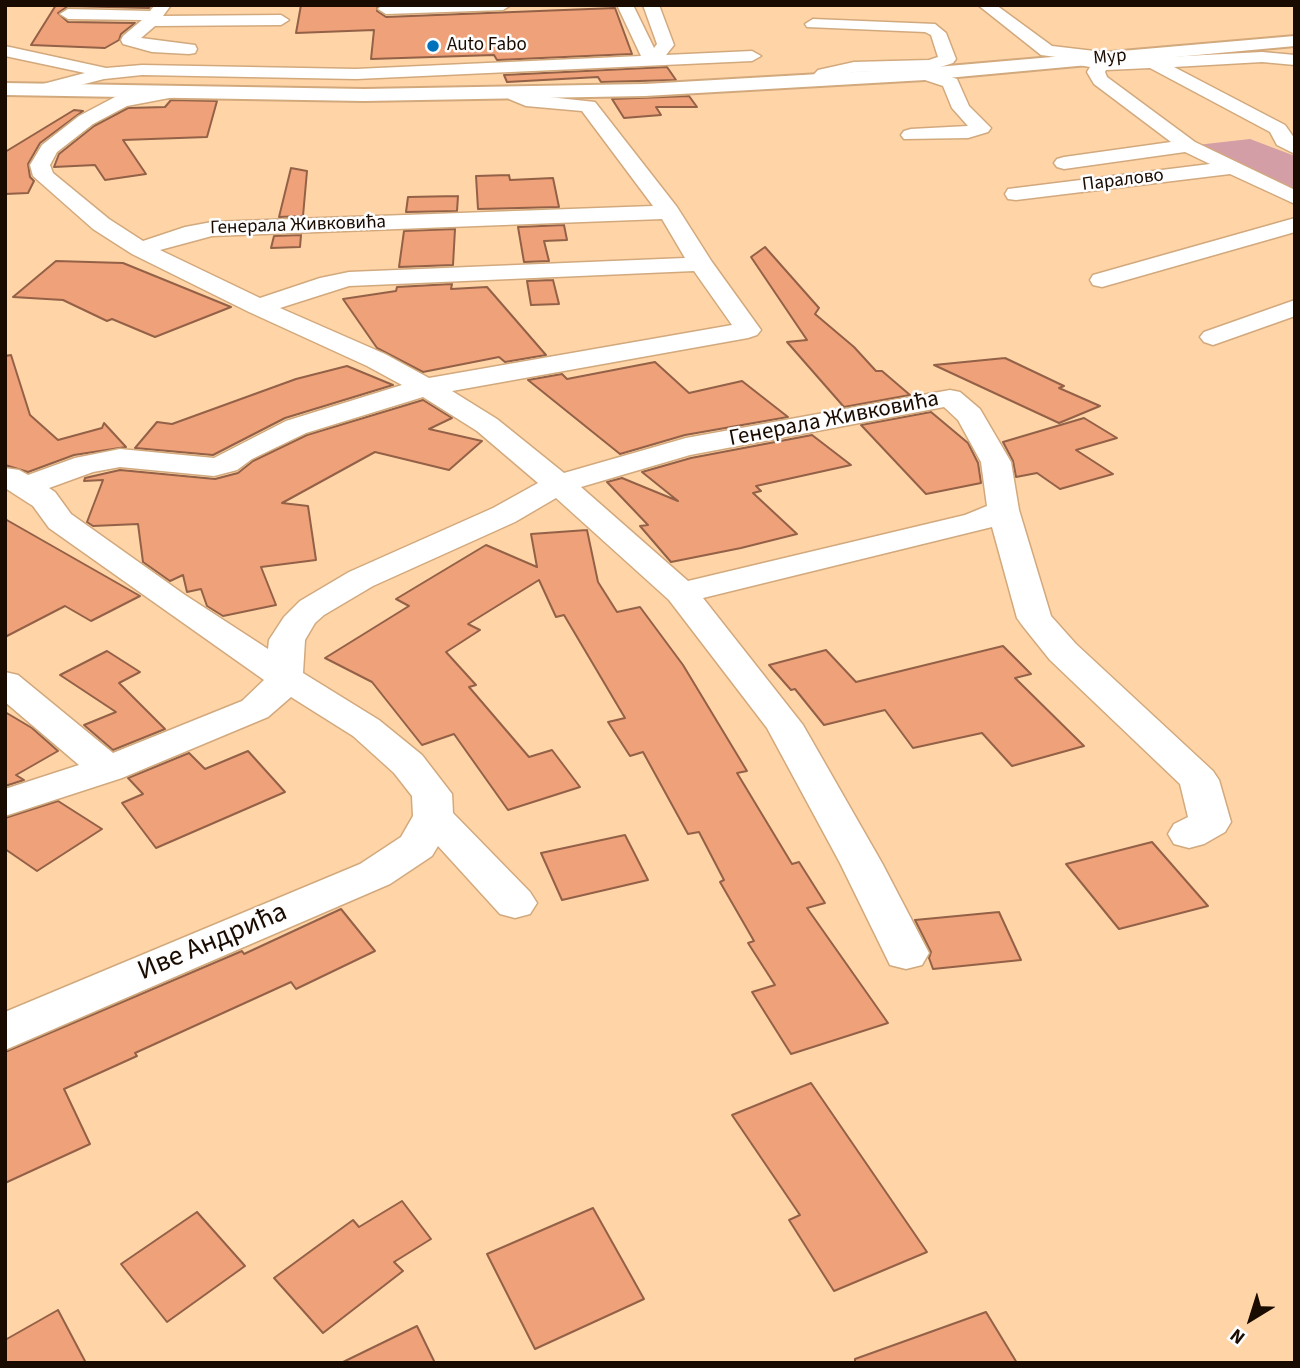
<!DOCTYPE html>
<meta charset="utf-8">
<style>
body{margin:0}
#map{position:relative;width:1300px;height:1368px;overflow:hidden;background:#ffd4a7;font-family:"Source Sans 3",sans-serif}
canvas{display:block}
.frame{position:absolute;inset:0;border:7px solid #190b00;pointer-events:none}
.north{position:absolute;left:1216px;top:1284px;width:70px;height:70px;-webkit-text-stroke:5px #fdfdfd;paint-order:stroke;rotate:218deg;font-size:19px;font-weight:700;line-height:28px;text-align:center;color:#190b00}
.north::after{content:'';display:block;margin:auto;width:24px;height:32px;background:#190b00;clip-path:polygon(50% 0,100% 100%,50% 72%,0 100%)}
</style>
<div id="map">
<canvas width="1300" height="1368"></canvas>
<div class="frame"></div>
<div class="north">N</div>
</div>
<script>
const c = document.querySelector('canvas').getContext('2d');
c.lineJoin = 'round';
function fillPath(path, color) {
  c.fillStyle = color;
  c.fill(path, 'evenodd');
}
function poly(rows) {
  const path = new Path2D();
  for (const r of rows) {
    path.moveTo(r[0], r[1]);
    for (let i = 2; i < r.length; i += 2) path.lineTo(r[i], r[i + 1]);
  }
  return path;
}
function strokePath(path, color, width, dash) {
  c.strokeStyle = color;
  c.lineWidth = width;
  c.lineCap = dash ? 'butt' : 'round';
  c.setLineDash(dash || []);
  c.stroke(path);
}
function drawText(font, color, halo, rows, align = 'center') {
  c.font = font + ' "Source Sans 3",sans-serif';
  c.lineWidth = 5;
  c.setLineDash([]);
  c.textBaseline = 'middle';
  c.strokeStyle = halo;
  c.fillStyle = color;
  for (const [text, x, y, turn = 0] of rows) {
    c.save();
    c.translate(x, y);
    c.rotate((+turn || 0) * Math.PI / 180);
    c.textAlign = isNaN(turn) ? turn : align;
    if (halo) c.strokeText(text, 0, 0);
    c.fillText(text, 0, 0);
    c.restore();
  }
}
fillPath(poly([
 [1250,139,1295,156,1295,198,1188,146]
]), '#d49ea7');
const building = poly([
 [56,5,151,5,149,8,68,6,58,13,68,22,135,23,121,34,119,40,105,48,31,45,56,5],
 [301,5,378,5,377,11,386,17,615,8,632,54,497,60,494,55,371,59,374,30,296,33,301,5],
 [667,67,676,80,601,82,598,77,507,82,504,75,667,67],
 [689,96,697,107,656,107,661,115,624,118,612,99,689,96],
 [171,100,217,101,207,137,123,140,146,174,105,180,95,165,54,167,59,154,94,126,128,108,165,107,171,100],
 [74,110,83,111,40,143,28,164,30,177,34,181,28,193,5,194,5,152,74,110],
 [291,168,307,171,303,216,279,217,291,168],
 [509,175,510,180,553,178,559,207,478,209,476,176,509,175],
 [458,196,457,211,406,212,408,197,458,196],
 [564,225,567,240,544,241,549,261,524,262,518,227,564,225],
 [455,229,453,265,399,267,404,231,455,229],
 [301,235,300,247,271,248,274,236,301,235],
 [765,247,819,308,815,314,854,347,876,371,882,371,910,395,844,407,787,342,807,340,751,257,765,247],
 [56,261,123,263,231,307,155,337,112,319,107,321,63,300,13,297,56,261],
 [553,280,559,304,531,305,527,281,553,280],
 [452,284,451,289,487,287,546,355,505,362,499,357,423,372,377,348,343,299,396,291,397,287,452,284],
 [11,355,30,415,58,440,102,428,104,423,126,447,74,455,28,472,5,465,5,356,11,355],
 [1005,358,1064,386,1059,388,1100,406,1059,423,934,365,1005,358],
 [655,362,689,393,742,381,788,417,685,435,620,454,528,380,562,374,567,379,655,362],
 [347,366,393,385,285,418,213,455,135,448,157,422,172,424,296,379,347,366],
 [423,400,452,418,429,429,482,441,449,470,375,452,282,503,308,506,316,560,261,567,276,605,223,616,207,606,201,589,187,592,183,575,170,581,143,562,138,524,93,526,87,522,103,480,84,481,85,478,120,470,215,479,238,473,253,461,307,435,423,400],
 [931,412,968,443,978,463,981,483,926,494,861,425,931,412],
 [1084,418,1117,438,1076,450,1113,474,1060,489,1037,473,1016,477,1013,461,1003,442,1084,418],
 [812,435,851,465,756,486,761,491,753,493,797,534,741,548,671,562,640,526,648,525,607,482,622,478,678,501,642,472,691,458,812,435],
 [5,519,140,596,91,621,65,606,5,637,5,519],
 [587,530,598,582,617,612,640,607,683,665,747,771,737,773,792,864,799,862,825,903,807,908,888,1023,791,1054,752,992,775,985,748,943,754,941,720,882,724,880,699,832,688,834,643,752,630,756,608,722,625,718,564,615,556,617,539,580,468,624,480,630,446,652,476,685,469,687,529,757,552,750,580,787,508,810,454,734,422,745,372,682,325,658,409,606,396,599,486,545,537,567,531,534,587,530],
 [1003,646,1031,674,1015,678,1084,746,1012,766,982,733,913,748,885,710,824,725,795,689,791,690,769,665,826,650,856,682,1003,646],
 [107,651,140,672,119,683,165,729,113,750,84,725,116,712,60,675,107,651],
 [5,712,32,728,58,751,16,775,24,780,5,786,5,712],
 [248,751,285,792,156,848,122,803,143,794,128,778,189,753,205,769,248,751],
 [58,801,102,829,37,871,5,849,5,818,58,801],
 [625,835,648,880,562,900,541,853,625,835],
 [1152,842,1208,906,1119,929,1066,864,1152,842],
 [341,909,375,951,296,989,291,982,135,1053,137,1056,64,1089,90,1144,5,1183,5,1052,242,951,244,954,341,909],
 [999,912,1021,960,933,969,929,958,931,952,915,920,999,912],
 [811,1083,927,1252,834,1291,789,1220,800,1215,732,1115,811,1083],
 [402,1201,431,1239,394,1262,403,1271,323,1333,274,1278,353,1220,359,1227,402,1201],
 [593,1208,644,1299,535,1349,487,1254,593,1208],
 [197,1212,245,1266,167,1322,121,1264,197,1212],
 [58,1310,86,1363,5,1363,5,1340,58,1310],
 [986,1312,1017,1363,855,1363,855,1359,986,1312],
 [417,1326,435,1363,341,1363,417,1326]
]);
fillPath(building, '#efa179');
strokePath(building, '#936147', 2);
const minor = poly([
 [155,5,171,5,163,16,281,15,289,20,281,25,155,26,141,38,195,45,197,49,195,53,189,54,152,52,123,44,121,40,123,36,142,20,68,19,60,14,68,9,150,11,155,5],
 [511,5,503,10,386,14,378,9,382,5,511,5],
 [617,5,633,5,654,48,657,44,643,5,659,5,674,45,666,55,752,51,761,56,752,61,356,79,142,75,104,79,45,94,36,89,39,85,85,73,5,56,5,46,106,68,142,65,356,69,641,56,617,5],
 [978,5,996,5,1052,46,1103,52,1109,53,1110,60,1262,52,1295,55,1295,65,1262,62,1174,67,1285,125,1295,139,1295,154,1277,145,1270,132,1150,68,1106,70,1105,72,1107,77,1195,142,1295,190,1295,204,1230,174,1016,200,1008,199,1005,194,1008,189,1016,188,1210,164,1185,152,1064,169,1057,167,1054,163,1057,159,1064,157,1171,142,1094,84,1087,72,1090,67,1073,64,1071,59,1041,55,978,5],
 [813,19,935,24,946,33,956,59,953,63,931,70,957,79,969,106,991,128,988,132,968,138,904,139,901,135,904,131,911,129,968,126,952,108,943,86,919,78,916,74,919,71,854,72,830,78,822,86,810,86,807,82,818,70,854,62,929,60,938,57,931,35,925,32,807,27,805,24,813,19],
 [179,86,185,87,188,91,185,95,127,106,93,124,57,152,50,165,53,173,109,219,143,241,185,227,212,222,653,206,582,111,526,106,509,99,506,95,515,90,530,95,595,102,677,207,712,262,761,330,757,335,748,338,452,391,497,419,564,473,686,438,950,390,960,392,980,409,1011,462,1019,510,1051,616,1076,644,1213,771,1219,780,1231,822,1225,832,1204,844,1189,848,1174,844,1168,834,1174,824,1188,817,1180,784,1050,660,1022,625,1017,618,992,527,703,598,803,725,882,863,929,953,922,965,906,969,890,965,840,863,767,728,669,600,556,498,515,522,373,586,324,615,315,623,305,640,303,673,379,720,422,755,452,794,453,813,530,892,537,903,530,914,515,918,500,914,438,846,432,856,390,884,5,1050,5,1012,360,864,401,837,413,816,412,796,394,773,353,736,291,697,268,717,122,778,5,816,5,789,79,765,5,702,5,672,18,675,113,753,242,701,264,680,49,528,33,506,5,488,5,468,19,470,28,475,75,458,120,449,214,458,286,421,402,385,367,366,249,312,132,254,93,229,33,176,30,165,42,145,79,116,115,97,179,86],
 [662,219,685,258,349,272,320,278,260,298,160,250,212,236,662,219],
 [694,271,732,325,429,378,385,354,280,308,349,286,694,271],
 [423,397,477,431,538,483,493,508,349,572,300,601,284,617,269,640,268,649,185,595,71,514,55,492,49,488,93,472,120,467,214,476,237,470,252,459,306,433,423,397],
 [944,407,958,420,981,462,987,506,965,515,688,581,581,487,690,455,944,407],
 [1295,218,1295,232,1102,287,1093,285,1090,280,1093,275,1295,218],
 [1295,300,1295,316,1213,345,1204,342,1200,337,1204,332,1295,300]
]);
const major = poly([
 [1295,36,1295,46,925,80,645,96,364,101,5,95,5,83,364,89,645,84,925,68,1295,36]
]);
strokePath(minor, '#d2a97d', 3);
strokePath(major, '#d2a97d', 4);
fillPath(minor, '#fff');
fillPath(major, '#fff');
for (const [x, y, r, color] of [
 [433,46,7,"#0072bc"]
]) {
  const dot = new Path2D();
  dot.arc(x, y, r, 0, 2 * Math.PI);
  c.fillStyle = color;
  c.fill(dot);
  strokePath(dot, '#fdfdfd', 2.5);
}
drawText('19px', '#190b00', '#fdfdfd', [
 ["Auto Fabo",447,46]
], 'left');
drawText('19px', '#190b00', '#fdfdfd', [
 ["Мур",1110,58,-5],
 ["Паралово",1123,181,-7],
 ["Генерала Живковића",298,226,-2]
]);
drawText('23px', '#190b00', '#fdfdfd', [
 ["Генерала Живковића",834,420,-11]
]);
drawText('28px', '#190b00', '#fdfdfd', [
 ["Иве Андрића",213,943,-23]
]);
</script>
